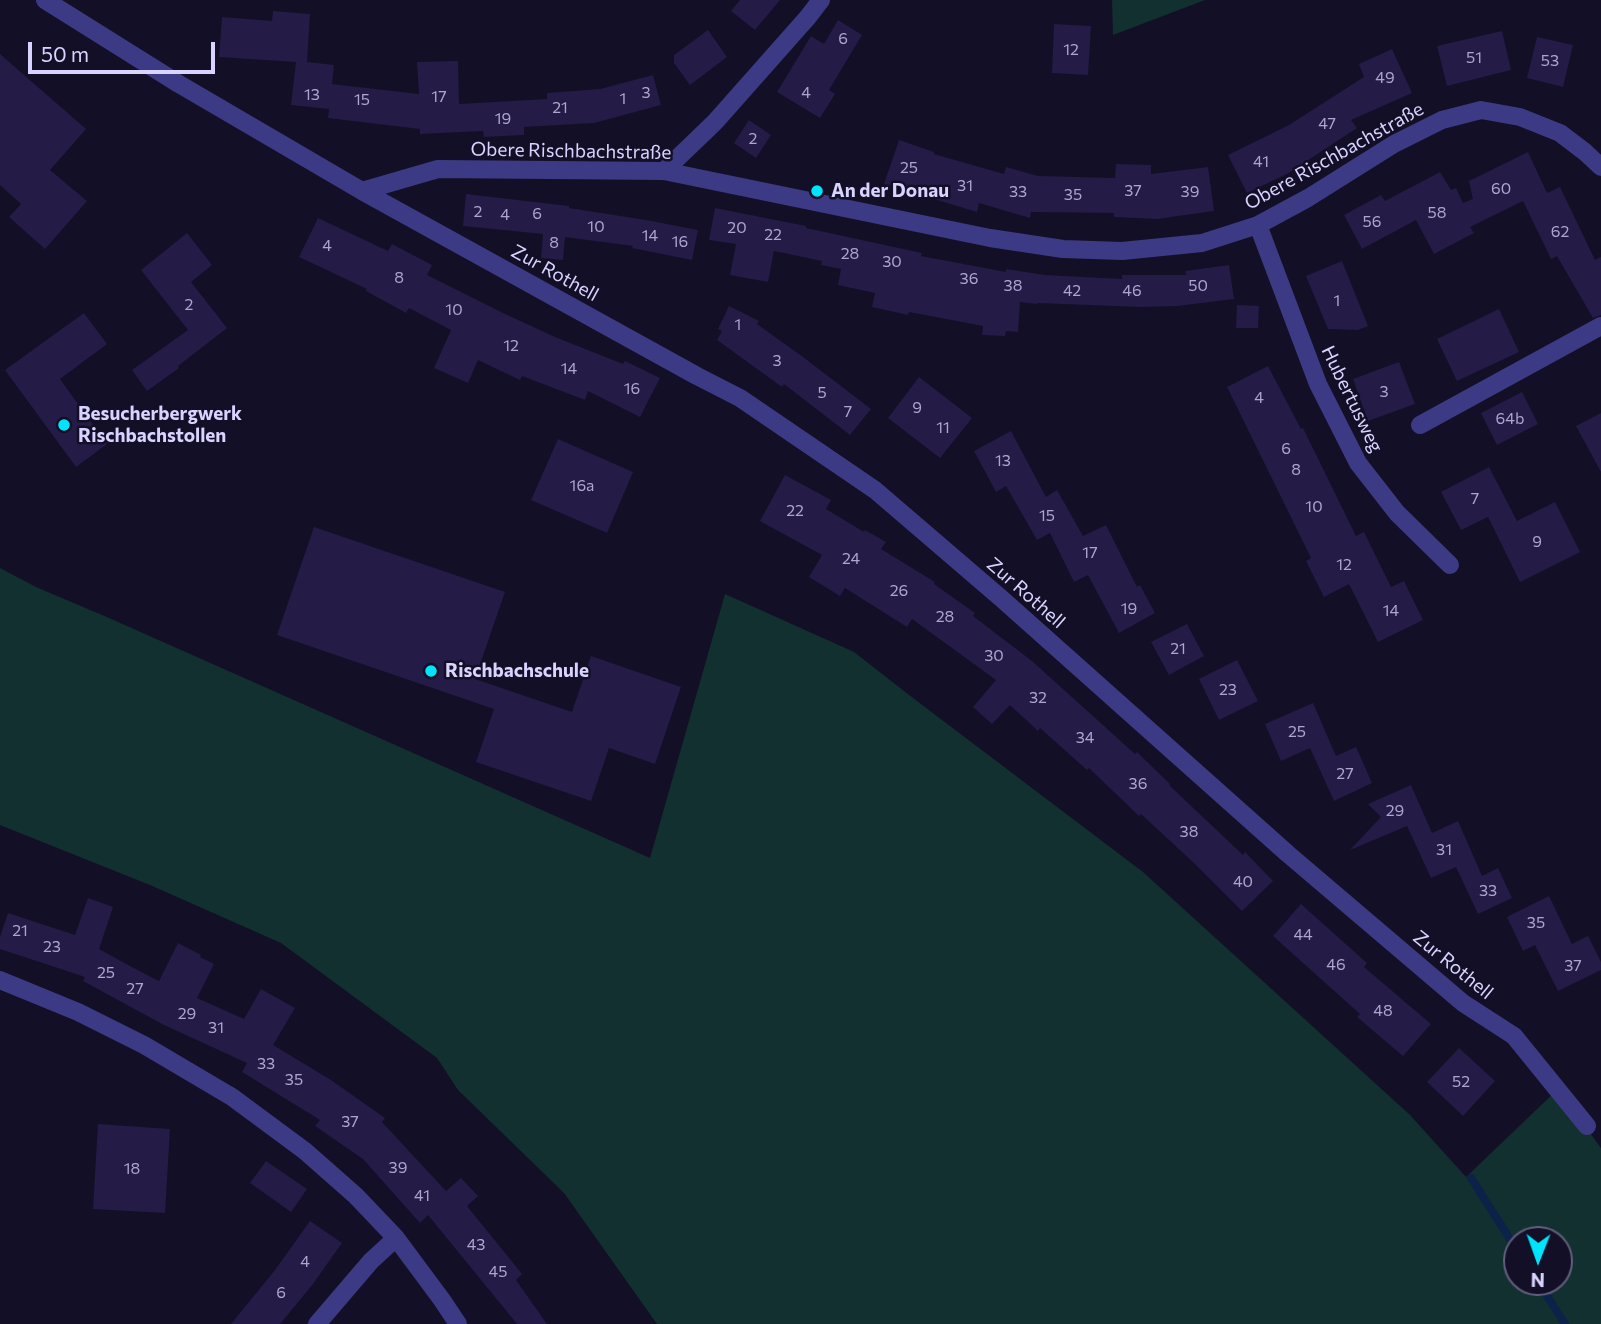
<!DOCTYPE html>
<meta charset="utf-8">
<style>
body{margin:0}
#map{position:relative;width:1601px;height:1324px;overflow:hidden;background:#130f26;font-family:Commissioner,sans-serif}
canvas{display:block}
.north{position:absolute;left:1503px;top:1226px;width:70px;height:70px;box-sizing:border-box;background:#130f26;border:2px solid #625e7d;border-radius:50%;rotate:181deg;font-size:19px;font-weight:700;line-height:28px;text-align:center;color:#d9d4ff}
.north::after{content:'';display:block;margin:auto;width:24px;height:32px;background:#00e5ff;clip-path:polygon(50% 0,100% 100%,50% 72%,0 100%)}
.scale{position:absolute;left:28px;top:42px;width:187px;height:32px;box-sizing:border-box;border:4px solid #d9d4ff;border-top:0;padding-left:9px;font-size:21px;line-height:24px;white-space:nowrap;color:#d9d4ff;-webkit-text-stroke:5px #130f26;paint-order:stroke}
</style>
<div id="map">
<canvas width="1601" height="1324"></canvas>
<div class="north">N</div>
<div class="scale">50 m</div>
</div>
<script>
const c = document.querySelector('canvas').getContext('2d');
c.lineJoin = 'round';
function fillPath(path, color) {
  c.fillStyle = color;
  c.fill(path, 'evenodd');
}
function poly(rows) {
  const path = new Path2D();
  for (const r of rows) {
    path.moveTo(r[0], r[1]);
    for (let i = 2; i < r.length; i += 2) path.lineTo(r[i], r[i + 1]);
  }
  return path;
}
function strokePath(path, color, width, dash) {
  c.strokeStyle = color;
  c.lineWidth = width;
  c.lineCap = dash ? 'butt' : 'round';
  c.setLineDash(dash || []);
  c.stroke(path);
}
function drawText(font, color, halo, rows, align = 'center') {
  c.font = font + ' Commissioner,sans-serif';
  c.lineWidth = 5;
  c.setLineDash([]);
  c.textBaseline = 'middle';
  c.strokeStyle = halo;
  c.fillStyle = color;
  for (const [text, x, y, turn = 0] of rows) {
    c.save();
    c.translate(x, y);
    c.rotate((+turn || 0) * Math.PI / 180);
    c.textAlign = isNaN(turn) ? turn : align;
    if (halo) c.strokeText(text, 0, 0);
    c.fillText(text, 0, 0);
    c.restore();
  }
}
fillPath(poly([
 [1112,0,1205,0,1113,35],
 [0,568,36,587,109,618,650,858,725,594,854,652,913,698,1143,872,1410,1115,1466,1177,1558,1089,1601,1148,1601,1324,657,1324,564,1193,458,1090,437,1058,281,943,150,885,0,825],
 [1517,1240,1559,1240,1559,1282,1517,1282]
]), '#12302f');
strokePath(poly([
 [1471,1178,1517,1250],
 [1538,1282,1565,1324]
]), '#0c2248', 8);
fillPath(poly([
 [740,0,780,0,755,30,731,11],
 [273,11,310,14,307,62,334,65,332,84,419,94,417,62,458,61,459,104,547,99,547,93,600,89,653,75,661,105,594,123,524,127,524,135,484,137,483,131,420,134,420,129,328,118,329,109,291,105,296,62,219,57,222,17,272,21],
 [838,20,862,35,829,90,835,94,820,118,777,92,811,36,824,44],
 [1054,24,1091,26,1088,75,1052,73],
 [708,30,727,57,690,85,674,63,674,55],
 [1502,31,1511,70,1447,86,1437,46],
 [1537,37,1573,45,1563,87,1527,78],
 [1392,49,1412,93,1351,120,1357,128,1287,174,1247,193,1228,155,1289,125,1364,77,1359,64],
 [0,54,86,129,50,170,87,201,45,249,9,217,21,204,0,185],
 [749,120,771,135,756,158,734,143],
 [899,140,934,152,934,154,1004,174,1006,167,1038,176,1115,178,1116,164,1151,165,1151,174,1208,167,1214,211,1157,219,1114,217,1114,213,1031,212,1030,218,979,203,977,212,884,184],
 [1528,152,1547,193,1560,187,1595,260,1601,257,1601,315,1593,318,1557,256,1551,259,1523,201,1470,227,1474,233,1434,254,1416,220,1362,249,1344,215,1381,195,1385,201,1440,172,1451,190,1456,188,1463,203,1473,199,1469,181],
 [466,194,569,206,569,208,646,220,698,230,692,260,632,248,633,246,565,237,563,260,541,258,543,234,463,226],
 [715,208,806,226,806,228,922,253,921,256,1006,272,1006,269,1045,275,1122,279,1122,275,1186,275,1185,271,1229,265,1234,299,1177,306,1142,307,1037,303,1037,304,1020,302,1018,332,1006,331,1005,336,982,335,983,326,909,312,908,315,872,307,875,293,838,285,841,269,821,265,822,261,774,251,768,282,730,275,736,244,709,240],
 [318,218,388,251,392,244,432,265,427,275,501,312,555,337,623,364,625,361,660,378,640,417,588,391,585,400,522,376,520,380,478,360,468,383,434,368,451,330,409,308,406,313,366,291,367,289,299,257],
 [187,233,212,265,191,282,227,328,178,366,179,368,147,391,132,370,188,330,141,270],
 [1342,261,1368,326,1358,330,1328,329,1306,276],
 [1237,305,1259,306,1258,328,1236,328],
 [729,306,759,321,757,324,803,357,871,409,850,435,784,384,782,387,717,340,722,331,718,329],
 [1499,309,1519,352,1457,381,1437,339],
 [84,313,107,344,60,379,107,444,76,467,5,370],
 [1399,362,1415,404,1368,421,1353,379],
 [1268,366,1301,429,1303,428,1356,536,1364,532,1391,587,1404,581,1423,620,1378,642,1349,584,1324,597,1306,561,1311,558,1227,387],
 [919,377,972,418,940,458,888,418],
 [1522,392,1538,424,1497,445,1481,413],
 [1601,413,1601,472,1576,426],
 [1011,431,1046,497,1057,490,1083,536,1106,525,1137,587,1140,585,1155,613,1119,633,1088,575,1074,582,1050,533,1037,540,1006,486,996,492,974,451],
 [558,439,633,472,607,533,531,500],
 [1489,467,1517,521,1555,502,1580,552,1520,582,1488,517,1461,530,1441,492],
 [785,475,831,500,826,509,864,532,865,530,886,542,881,549,935,582,934,584,975,613,973,616,1032,661,1135,754,1137,752,1170,784,1169,785,1243,855,1245,852,1273,881,1242,911,1195,864,1141,814,1139,816,1089,768,1087,770,1040,728,1038,731,1010,705,992,724,973,707,996,680,912,619,907,627,845,588,840,596,809,577,822,555,760,521],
 [314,527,505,592,475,679,572,712,591,656,681,687,655,764,609,748,591,801,476,762,494,709,277,635],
 [1187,624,1204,656,1169,675,1151,642],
 [1237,660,1258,701,1219,720,1199,679],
 [1313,703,1336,756,1356,747,1372,783,1334,801,1310,748,1281,761,1265,724],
 [1411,785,1432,833,1458,821,1482,876,1498,868,1512,898,1478,914,1456,867,1431,878,1407,826,1350,850,1381,817,1368,804],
 [1549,896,1572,944,1588,936,1601,962,1601,970,1558,991,1535,945,1523,951,1507,917],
 [88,898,113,907,99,949,128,965,159,981,178,943,201,955,200,957,214,964,197,998,244,1019,261,989,295,1008,273,1045,331,1080,385,1118,382,1122,446,1191,461,1178,478,1196,467,1206,522,1274,516,1280,547,1324,517,1324,428,1215,420,1223,363,1159,315,1126,320,1120,242,1072,247,1063,164,1025,83,981,85,977,0,949,0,937,8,913,75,935],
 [1301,904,1367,963,1364,967,1431,1024,1403,1056,1357,1017,1360,1014,1273,936],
 [1459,1048,1495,1081,1463,1116,1427,1082],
 [98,1124,170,1129,165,1213,93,1209],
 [266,1161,307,1189,291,1212,250,1183],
 [310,1221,342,1243,313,1284,280,1324,231,1324,275,1270]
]), '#241b47');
strokePath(poly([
 [45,0,179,84,362,191,697,376,740,398,875,490,1002,599,1288,854,1463,1003,1514,1036,1587,1126],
 [664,171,715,122,808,17,821,0],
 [362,191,438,169,664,171,990,238,1063,249,1122,251,1202,243,1258,225,1308,198,1394,144,1442,120,1481,110,1520,117,1560,133,1585,152,1601,167],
 [1258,225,1318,384,1358,463,1397,513,1450,565],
 [1420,425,1601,326],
 [0,980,78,1012,144,1045,232,1097,305,1151,356,1196,396,1238,442,1300,458,1324],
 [317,1324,371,1261,396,1238]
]), '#3d3a85', 18);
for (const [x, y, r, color] of [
 [817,191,7,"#00e5ff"],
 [64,425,7,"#00e5ff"],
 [431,671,7,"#00e5ff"]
]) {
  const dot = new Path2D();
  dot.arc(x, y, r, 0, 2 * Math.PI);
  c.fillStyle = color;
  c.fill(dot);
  strokePath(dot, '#130f26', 2.5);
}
drawText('16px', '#aca6d1', null, [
 ["6",843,39],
 ["12",1071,50],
 ["51",1474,58],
 ["53",1550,61],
 ["49",1385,78],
 ["3",646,93],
 ["4",806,93],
 ["13",312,95],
 ["17",439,97],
 ["1",623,99],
 ["15",362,100],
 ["21",560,108],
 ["19",503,119],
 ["47",1327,124],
 ["2",753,139],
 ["41",1261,162],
 ["25",909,168],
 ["31",965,186],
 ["60",1501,189],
 ["37",1133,191],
 ["33",1018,192],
 ["39",1190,192],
 ["35",1073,195],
 ["2",478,212],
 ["58",1437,213],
 ["6",537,214],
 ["4",505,215],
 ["56",1372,222],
 ["10",596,227],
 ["20",737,228],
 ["62",1560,232],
 ["22",773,235],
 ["14",650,236],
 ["16",680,242],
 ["8",554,243],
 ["4",327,246],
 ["28",850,254],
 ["30",892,262],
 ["8",399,278],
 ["36",969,279],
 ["38",1013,286],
 ["50",1198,286],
 ["42",1072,291],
 ["46",1132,291],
 ["1",1337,301],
 ["2",189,305],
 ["10",454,310],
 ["1",738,325],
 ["12",511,346],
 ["3",777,361],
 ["14",569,369],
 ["16",632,389],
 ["3",1384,392],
 ["5",822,393],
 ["4",1259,398],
 ["9",917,408],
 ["7",848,412],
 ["64b",1510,419],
 ["11",943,428],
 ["6",1286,449],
 ["13",1003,461],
 ["8",1296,470],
 ["16a",582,486],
 ["7",1475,499],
 ["10",1314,507],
 ["22",795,511],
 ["15",1047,516],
 ["9",1537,542],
 ["17",1090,553],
 ["24",851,559],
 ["12",1344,565],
 ["26",899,591],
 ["19",1129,609],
 ["14",1391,611],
 ["28",945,617],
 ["21",1178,649],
 ["30",994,656],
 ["23",1228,690],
 ["32",1038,698],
 ["25",1297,732],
 ["34",1085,738],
 ["27",1345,774],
 ["36",1138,784],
 ["29",1395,811],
 ["38",1189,832],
 ["31",1444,850],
 ["40",1243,882],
 ["33",1488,891],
 ["35",1536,923],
 ["21",20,931],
 ["44",1303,935],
 ["23",52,947],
 ["46",1336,965],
 ["37",1573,966],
 ["25",106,973],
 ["27",135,989],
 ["48",1383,1011],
 ["29",187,1014],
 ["31",216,1028],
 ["33",266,1064],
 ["35",294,1080],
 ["52",1461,1082],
 ["37",350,1122],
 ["39",398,1168],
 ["18",132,1169],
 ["41",422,1196],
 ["43",476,1245],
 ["4",305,1262],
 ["45",498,1272],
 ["6",281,1293]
]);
drawText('19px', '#d9d4ff', '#130f26', [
 ["Obere Rischbachstraße",571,151,1],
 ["Obere Rischbachstraße",1334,156,-29],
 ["Zur Rothell",555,273,29],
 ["Hubertusweg",1352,399,64],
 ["Zur Rothell",1026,593,41],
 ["Zur Rothell",1453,965,39]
]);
drawText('bold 19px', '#d9d4ff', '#130f26', [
 ["An der Donau",831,191],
 ["Besucherbergwerk",78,414],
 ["Rischbachstollen",78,436],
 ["Rischbachschule",445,671]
], 'left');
</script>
